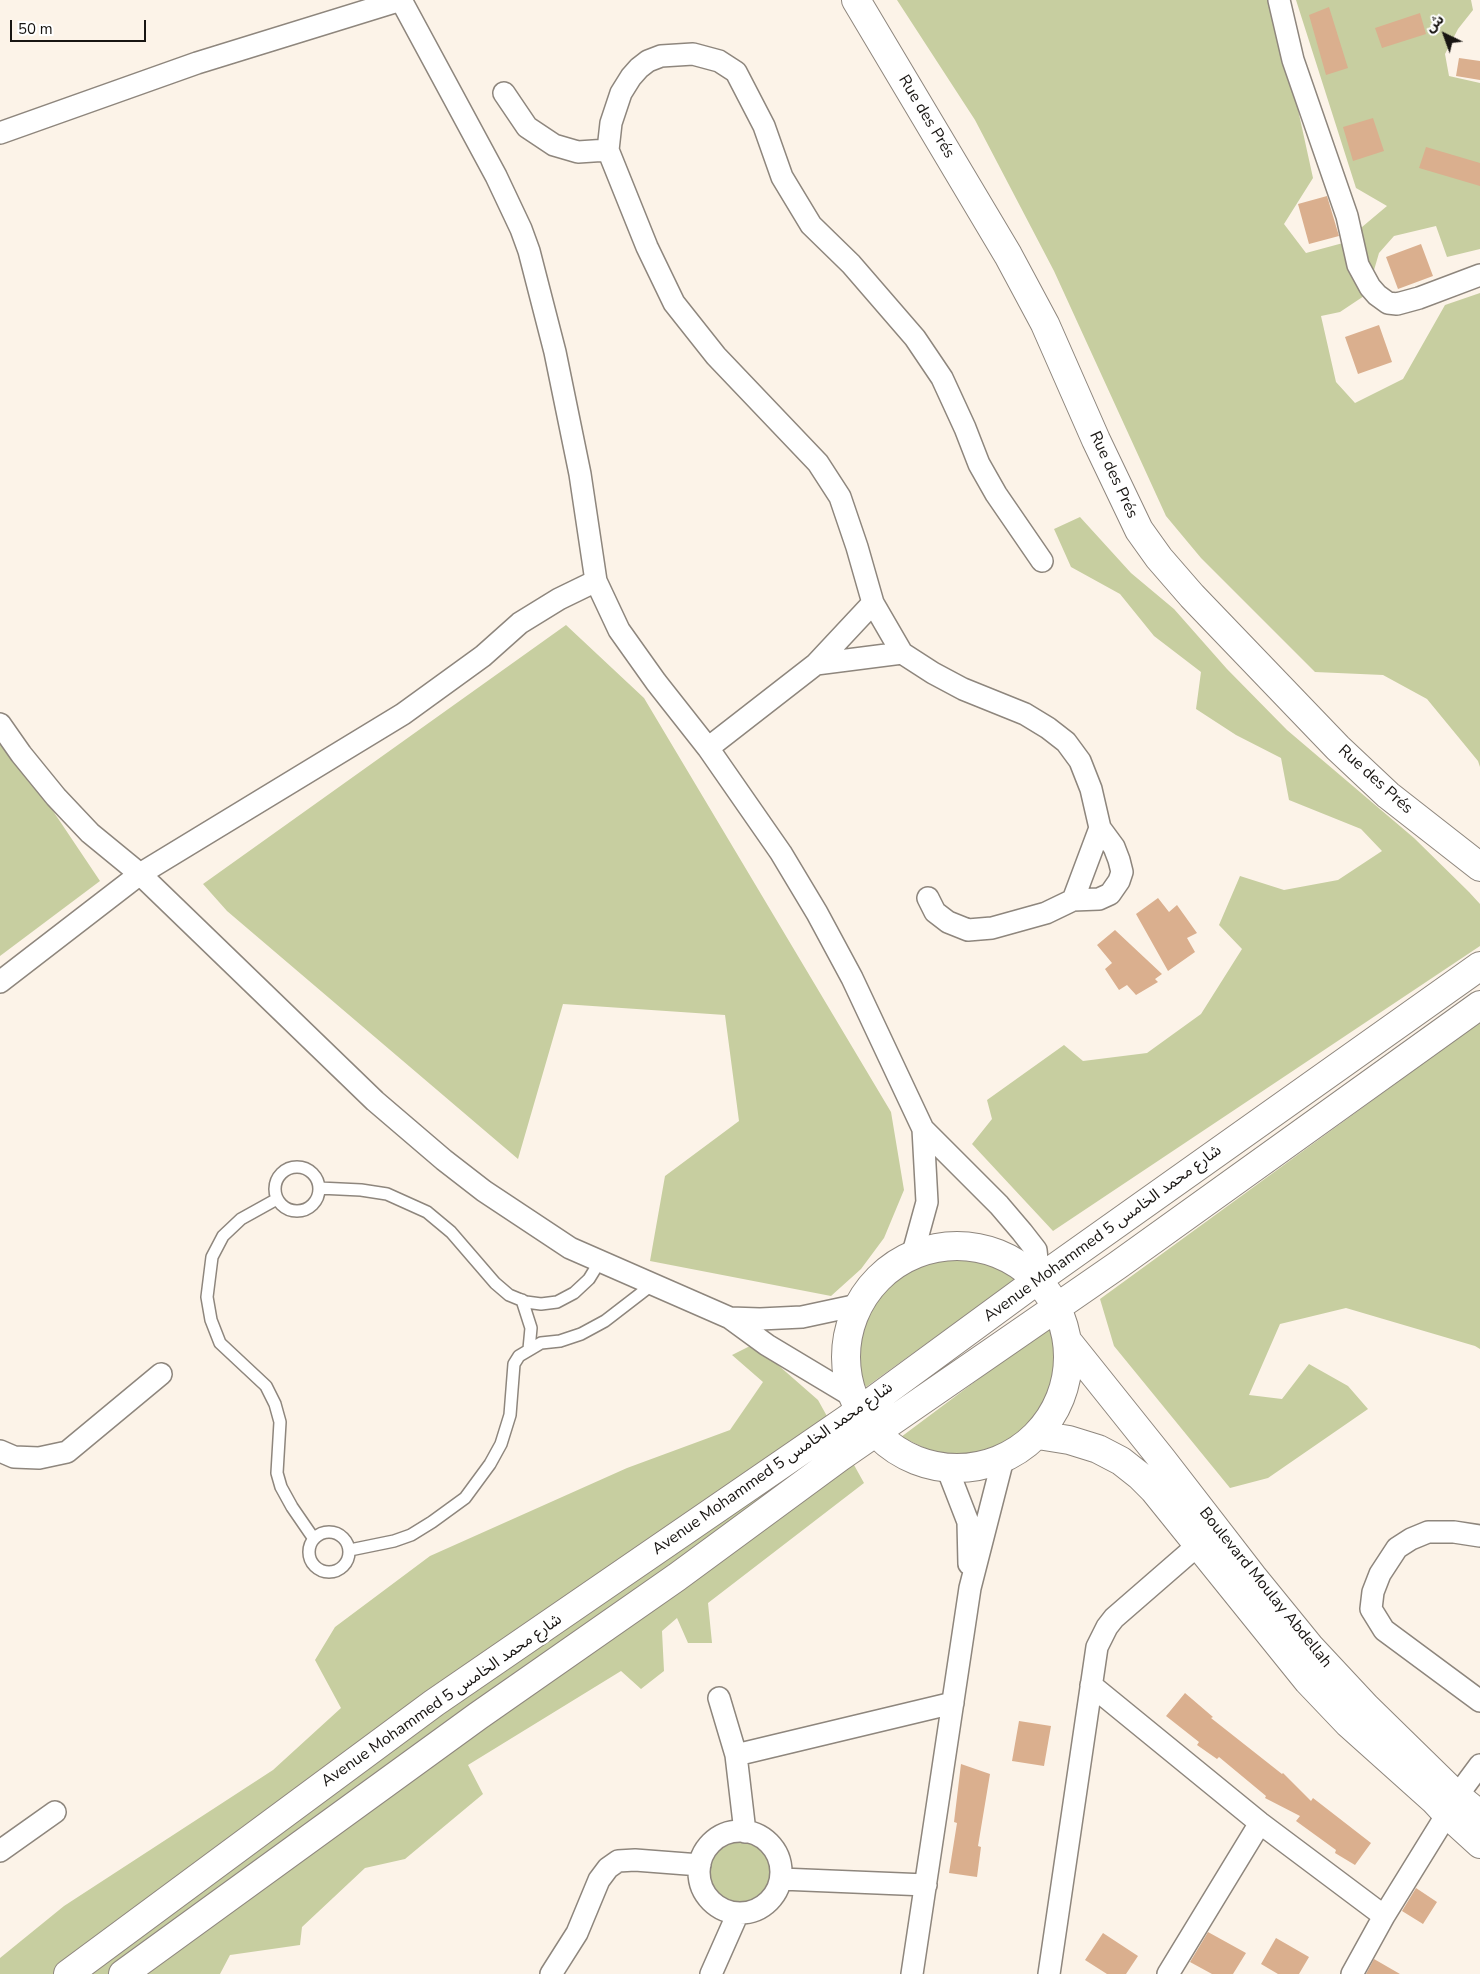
<!DOCTYPE html>
<meta charset="utf-8">
<style>
body{margin:0}
#map{position:relative;width:1480px;height:1974px;overflow:hidden;background:#fcf3e8;font-family:"Nunito Sans","Noto Sans Arabic",sans-serif}
canvas{display:block}
.north{position:absolute;left:1420px;top:10px;width:50px;height:50px;-webkit-text-stroke:4px #fff;paint-order:stroke;rotate:318deg;font-size:14px;font-weight:700;line-height:20px;text-align:center;color:#181512}
.north::after{content:'';display:block;margin:auto;width:18px;height:22px;background:#181512;clip-path:polygon(50% 0,100% 100%,50% 72%,0 100%)}
.scale{position:absolute;left:10px;top:20px;width:136px;height:22px;box-sizing:border-box;border:2px solid #181512;border-top:0;padding-left:6px;font-size:15px;line-height:18px;white-space:nowrap;color:#181512;-webkit-text-stroke:4px #fff;paint-order:stroke}
</style>
<div id="map">
<canvas width="1480" height="1974"></canvas>
<div class="north">ش</div>
<div class="scale">50 m</div>
</div>
<script>
const c = document.querySelector('canvas').getContext('2d');
c.lineJoin = 'round';
function fillPath(path, color) {
  c.fillStyle = color;
  c.fill(path, 'evenodd');
}
function poly(rows) {
  const path = new Path2D();
  for (const r of rows) {
    if (r.length === 3) {
      path.moveTo(r[0] + r[2], r[1]);
      path.arc(r[0], r[1], r[2], 0, 2 * Math.PI);
      continue;
    }
    path.moveTo(r[0], r[1]);
    for (let i = 2; i < r.length; i += 2) path.lineTo(r[i], r[i + 1]);
  }
  return path;
}
function strokePath(path, color, width, dash) {
  c.strokeStyle = color;
  c.lineWidth = width;
  c.lineCap = dash ? 'butt' : 'round';
  c.setLineDash(dash || []);
  c.stroke(path);
}
function drawText(font, color, halo, rows, align = 'center') {
  c.font = font + ' "Nunito Sans","Noto Sans Arabic",sans-serif';
  c.lineWidth = 5;
  c.setLineDash([]);
  c.textBaseline = 'middle';
  c.strokeStyle = halo;
  c.fillStyle = color;
  for (const [text, x, y, turn = 0] of rows) {
    c.save();
    c.translate(x, y);
    c.rotate((+turn || 0) * Math.PI / 180);
    c.textAlign = isNaN(turn) ? turn : align;
    if (halo) c.strokeText(text, 0, 0);
    c.fillText(text, 0, 0);
    c.restore();
  }
}
fillPath(poly([
 [897,0,1274,0,1313,178,1284,224,1306,253,1343,243,1387,206,1356,188,1296,0,1471,0,1473,10,1458,29,1445,54,1449,76,1480,83,1480,249,1447,257,1436,226,1394,236,1379,253,1367,294,1340,312,1321,316,1336,382,1355,403,1403,379,1445,305,1480,293,1480,767,1478,761,1427,699,1383,675,1315,672,1201,558,1166,516,1054,271,975,120],
 [1080,517,1131,573,1174,609,1227,669,1287,730,1414,838,1469,892,1480,904,1480,946,1053,1231,972,1144,992,1119,987,1100,1064,1045,1083,1061,1147,1053,1201,1014,1242,949,1219,925,1240,876,1284,890,1338,880,1382,851,1361,829,1289,800,1281,758,1236,735,1196,709,1201,672,1154,636,1120,594,1071,567,1054,529],
 [566,625,644,698,891,1112,904,1190,884,1238,861,1269,831,1296,650,1261,665,1176,739,1121,725,1015,563,1004,518,1159,227,911,203,884],
 [0,732,100,881,0,956],
 [1480,1022,1480,1349,1475,1346,1346,1308,1280,1324,1249,1395,1282,1399,1309,1364,1348,1386,1368,1409,1268,1478,1230,1488,1114,1346,1100,1299],
 [963,1256,999,1265,1016,1279,866,1387,860,1375,859,1339,871,1305,895,1277,927,1260],
 [1052,1324,1058,1354,1052,1389,1034,1421,1005,1443,970,1454,934,1452,901,1437],
 [754,1344,818,1400,864,1483,708,1603,712,1643,688,1643,677,1618,662,1631,664,1671,641,1689,621,1671,468,1765,483,1794,405,1859,365,1868,302,1927,300,1945,230,1955,220,1974,0,1974,0,1958,64,1906,273,1770,341,1708,315,1660,335,1627,430,1556,627,1468,730,1430,763,1382,732,1355],
 [741,1871,31]
]), '#c7cea0');
fillPath(poly([
 [1329,7,1348,68,1326,75,1309,15],
 [1420,13,1426,34,1382,48,1375,28],
 [1459,58,1480,61,1480,80,1456,76],
 [1373,118,1384,151,1353,161,1343,127],
 [1426,147,1480,163,1480,186,1419,168],
 [1327,196,1339,236,1309,244,1298,204],
 [1421,244,1433,276,1398,289,1386,257],
 [1379,325,1392,362,1358,374,1345,337],
 [1158,898,1169,912,1177,905,1197,933,1187,938,1195,952,1168,971,1136,914],
 [1115,930,1162,974,1155,979,1158,982,1136,995,1127,985,1119,990,1105,969,1112,963,1097,945],
 [1185,1693,1213,1717,1211,1718,1282,1774,1283,1773,1311,1801,1313,1798,1371,1843,1355,1865,1335,1853,1336,1850,1296,1821,1300,1816,1265,1798,1266,1796,1219,1757,1217,1759,1197,1745,1199,1742,1166,1716],
 [1019,1721,1051,1726,1044,1766,1012,1761],
 [961,1764,990,1774,978,1846,981,1847,977,1877,949,1873,957,1823,954,1822],
 [1416,1888,1437,1902,1423,1924,1402,1911],
 [1208,1932,1246,1953,1233,1974,1212,1974,1190,1962],
 [1103,1933,1138,1956,1126,1974,1107,1974,1085,1960],
 [1276,1938,1309,1957,1299,1974,1278,1974,1261,1964],
 [1374,1959,1400,1974,1366,1974]
]), '#daaf8e');
const lane = poly([
 [297,1189,22],
 [319,1188,361,1190,387,1194,427,1212,451,1232,495,1283,509,1295,526,1302,541,1304,557,1302,574,1293,589,1279,600,1261],
 [277,1199,241,1219,223,1236,212,1257,207,1297,211,1320,220,1343,266,1386,275,1404,280,1422,277,1473,281,1487,292,1507,314,1539],
 [522,1300,531,1328,529,1349],
 [329,1552,20],
 [350,1550,394,1541,411,1535,432,1522,465,1498,490,1464,501,1444,510,1415,514,1364,519,1356,541,1343,560,1341,581,1334,605,1321,653,1284]
]);
const street = poly([
 [1279,0,1293,60,1347,216,1358,265,1370,287,1377,295,1388,303,1397,304,1419,298,1480,275],
 [504,93,527,127,554,145,578,152,608,150],
 [0,133,197,63,401,0,496,176,521,229,529,251,555,352,580,474,596,581,619,630,656,682,708,748,781,853,817,913,852,978,923,1129,999,1205,1022,1232,1036,1250,1039,1279],
 [816,664,873,603],
 [0,724,21,754,56,797,90,833,140,874,375,1101,444,1160,484,1191,570,1248,730,1318,767,1345,852,1396],
 [708,748,816,664,902,653],
 [928,898,935,912,948,922,968,930,992,928,1046,913,1073,900,1100,828,1091,789,1080,761,1066,742,1048,728,1025,714,963,689,933,673,902,653,873,603,857,547,840,497,818,463,716,356,674,303,647,247,608,150,611,123,621,93,631,77,639,68,648,61,661,56,693,54,719,61,736,72,764,126,782,177,811,225,851,264,915,338,942,378,965,428,979,464,996,494,1042,561],
 [1073,900,1099,899,1110,894,1119,881,1122,872,1119,860,1114,847,1100,828],
 [0,982,140,874,403,714,483,656,520,623,559,599,596,581],
 [913,1253,927,1202,923,1129],
 [730,1318,760,1319,802,1317,858,1305],
 [0,1451,14,1457,39,1458,67,1452,161,1374],
 [947,1468,968,1522,969,1564],
 [1480,1536,1454,1532,1428,1532,1411,1539,1397,1548,1380,1574,1373,1592,1371,1609,1384,1630,1480,1701],
 [1091,1685,1260,1823,1384,1916],
 [719,1698,736,1755,745,1832],
 [736,1755,953,1703],
 [1457,1796,1480,1765],
 [740,1872,41],
 [0,1851,55,1812],
 [781,1879,926,1885],
 [551,1974,577,1933,599,1880,608,1868,618,1861,635,1860,700,1865],
 [711,1974,738,1913],
 [912,1974,970,1588,1003,1459],
 [1049,1974,1097,1647,1107,1627,1114,1618,1198,1545],
 [1168,1974,1260,1823],
 [1352,1974,1384,1916,1447,1814]
]);
const secondary = poly([
 [856,0,1008,255,1045,324,1096,440,1139,530,1159,558,1192,596,1338,748,1388,795,1480,867],
 [957,1357,111],
 [1069,1343,1161,1458,1253,1577,1310,1647,1366,1707,1457,1796,1480,1815],
 [1038,1435,1069,1440,1098,1449,1121,1461,1140,1476,1154,1490,1308,1681,1348,1723,1434,1800,1447,1814,1480,1844],
 [68,1974,434,1703,859,1411,1039,1279,1480,966],
 [123,1974,478,1716,677,1577,840,1457,1118,1265,1480,1005]
]);
strokePath(lane, '#8e867d', 14);
strokePath(street, '#8e867d', 24);
strokePath(secondary, '#8e867d', 30);
strokePath(lane, '#fff', 11);
strokePath(street, '#fff', 21);
strokePath(secondary, '#fff', 28);
drawText('16px', '#181512', '#fff', [
 ["Rue des Prés",926,117,59],
 ["Rue des Prés",1113,475,65],
 ["Rue des Prés",1375,780,42],
 ["Avenue Mohammed 5 شارع محمد الخامس",1103,1234,-36],
 ["Avenue Mohammed 5 شارع محمد الخامس",773,1469,-35],
 ["Boulevard Moulay Abdellah",1265,1588,51],
 ["Avenue Mohammed 5 شارع محمد الخامس",442,1701,-35]
]);
</script>
